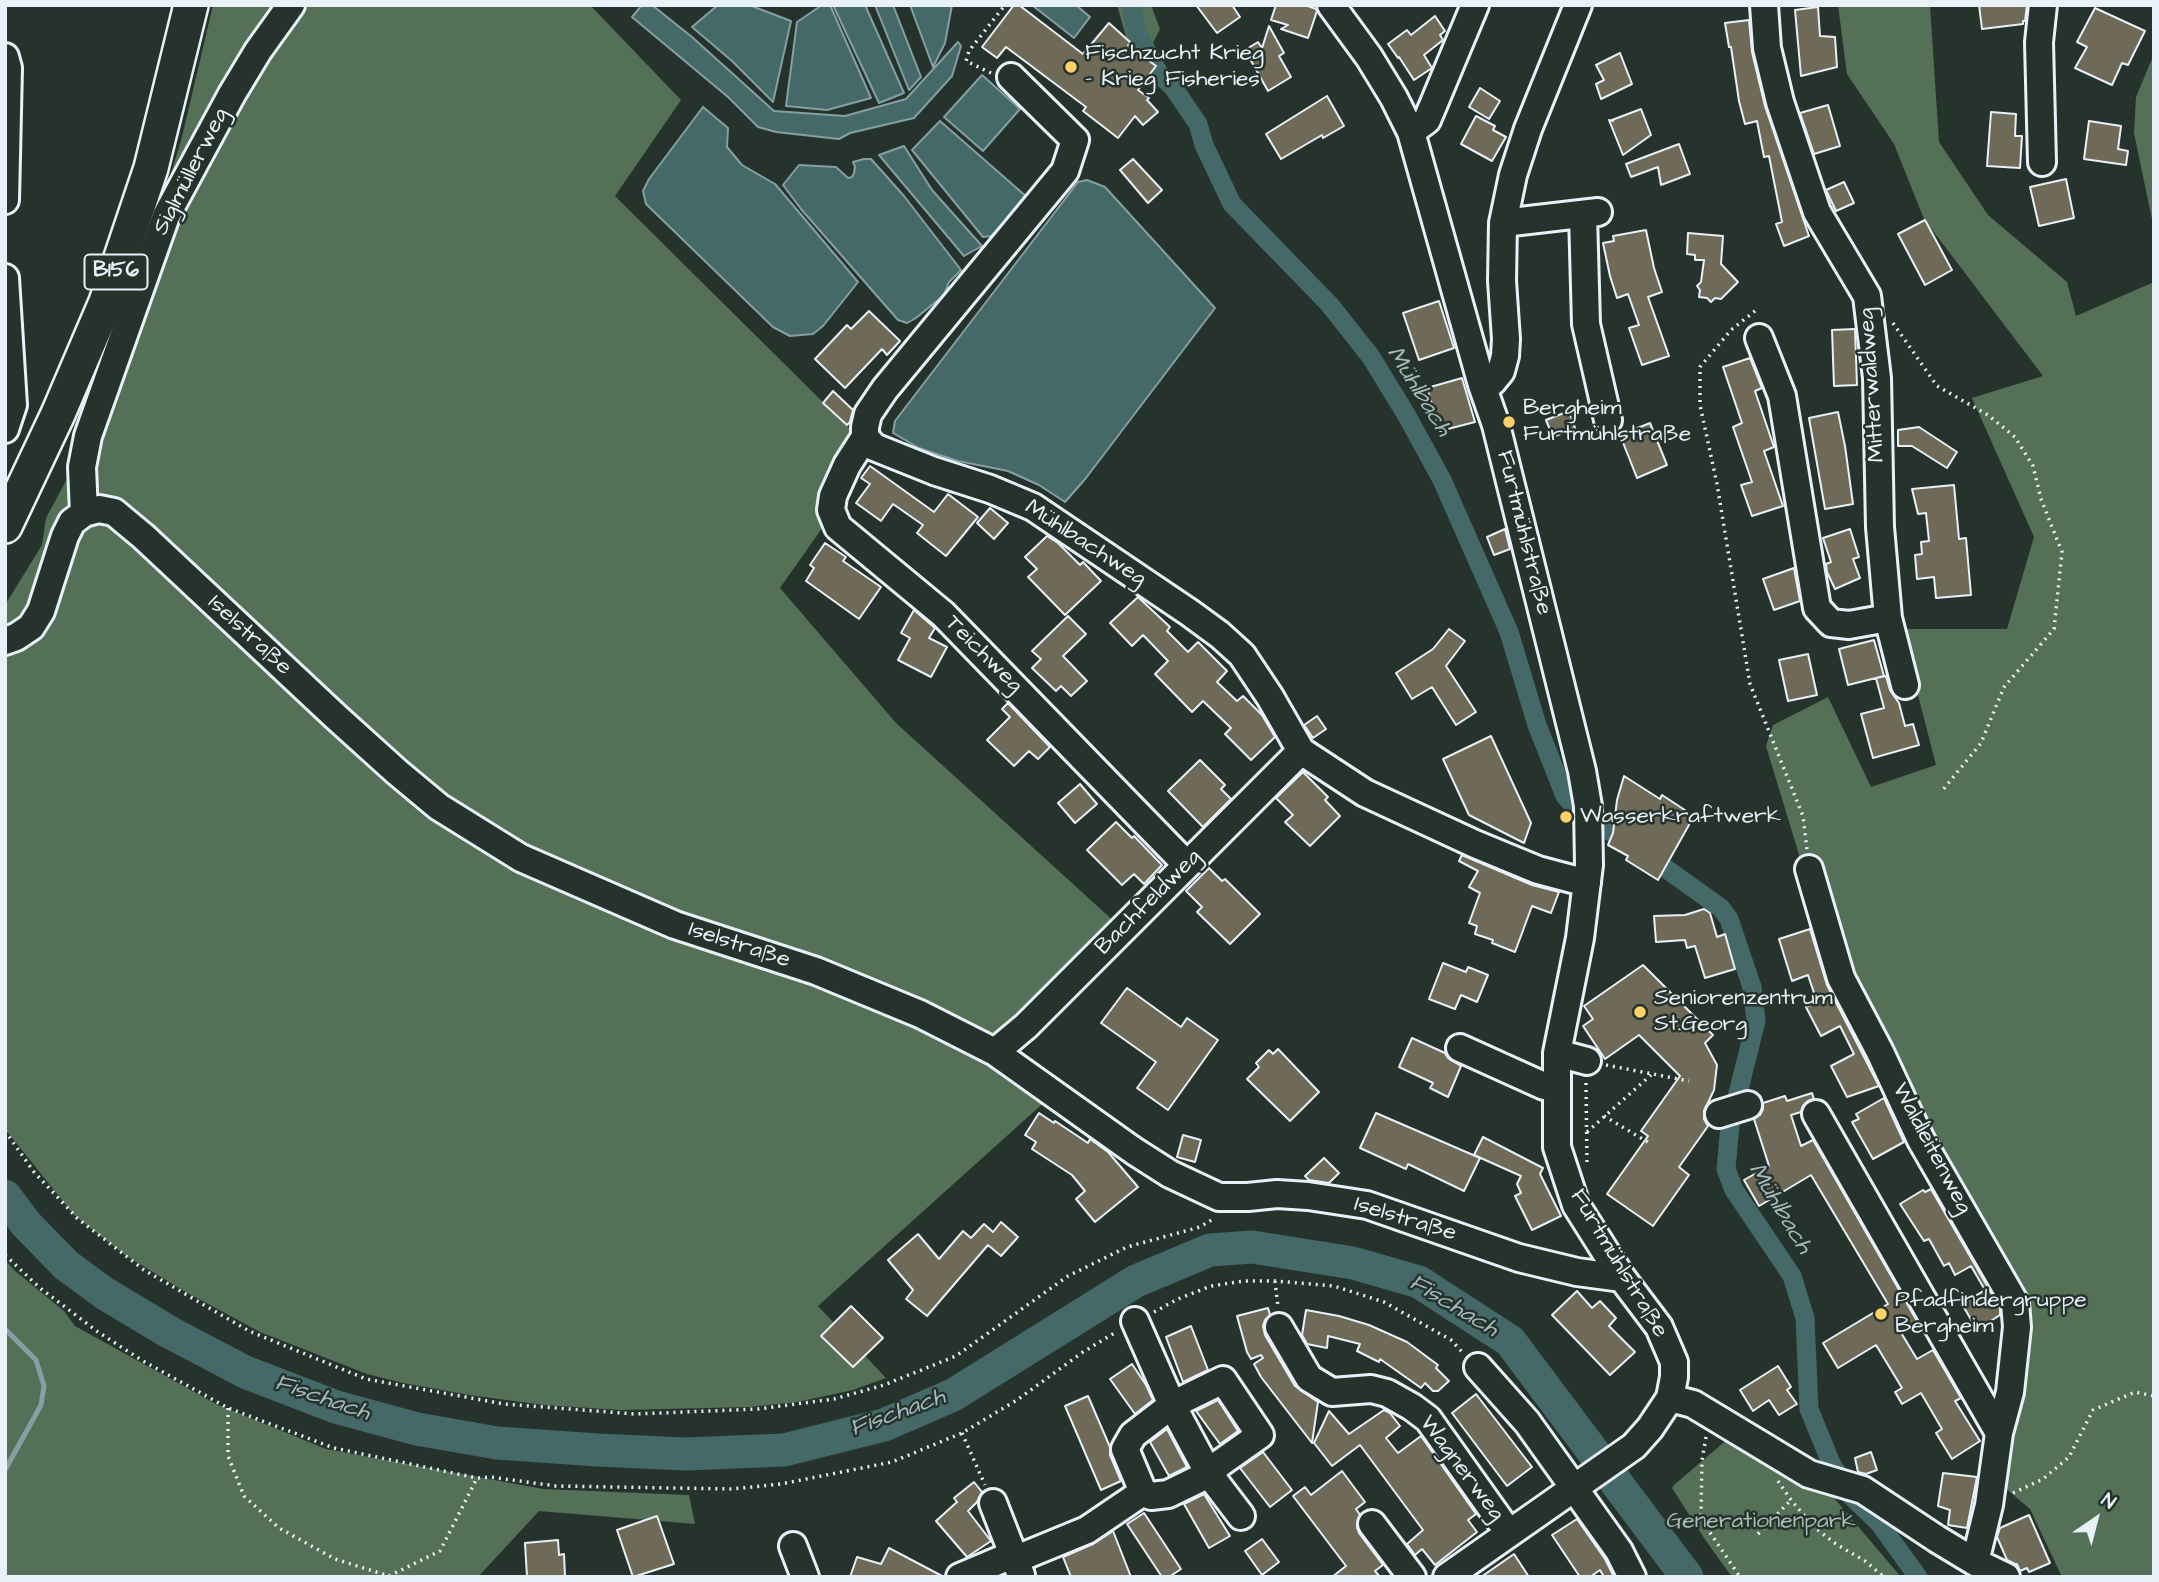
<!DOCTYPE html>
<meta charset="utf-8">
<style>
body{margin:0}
#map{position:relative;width:2159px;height:1582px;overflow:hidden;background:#26332d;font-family:"Architects Daughter",sans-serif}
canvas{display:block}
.frame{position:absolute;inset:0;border:7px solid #e8f1f8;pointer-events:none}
.north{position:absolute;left:2061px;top:1484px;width:70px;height:70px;-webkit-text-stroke:5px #26332d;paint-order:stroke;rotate:35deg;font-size:19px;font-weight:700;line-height:28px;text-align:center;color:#e8f1f8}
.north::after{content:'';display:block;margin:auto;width:24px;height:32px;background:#e8f1f8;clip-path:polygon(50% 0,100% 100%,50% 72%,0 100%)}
</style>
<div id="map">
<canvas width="2159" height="1582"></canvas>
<div class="frame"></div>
<div class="north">N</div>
</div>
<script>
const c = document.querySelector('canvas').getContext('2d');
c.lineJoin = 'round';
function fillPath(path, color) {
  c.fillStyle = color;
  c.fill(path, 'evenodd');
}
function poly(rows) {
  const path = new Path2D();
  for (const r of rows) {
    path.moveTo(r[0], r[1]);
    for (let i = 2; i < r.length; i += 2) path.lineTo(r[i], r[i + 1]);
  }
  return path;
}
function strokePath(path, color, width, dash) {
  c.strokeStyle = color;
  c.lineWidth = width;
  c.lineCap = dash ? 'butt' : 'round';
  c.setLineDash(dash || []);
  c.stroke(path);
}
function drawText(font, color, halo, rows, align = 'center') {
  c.font = font + ' "Architects Daughter",sans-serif';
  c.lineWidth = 5;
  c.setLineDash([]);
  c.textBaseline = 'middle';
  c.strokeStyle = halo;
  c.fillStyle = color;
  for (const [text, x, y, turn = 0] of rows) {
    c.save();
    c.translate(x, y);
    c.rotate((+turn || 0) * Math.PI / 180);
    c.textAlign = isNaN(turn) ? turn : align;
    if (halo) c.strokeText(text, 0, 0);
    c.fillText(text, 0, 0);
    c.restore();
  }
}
fillPath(poly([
 [213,5,590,5,681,100,615,196,853,432,825,524,780,588,896,723,1117,924,982,1054,1049,1098,818,1306,886,1378,853,1390,797,1402,750,1407,620,1410,544,1405,469,1395,403,1383,367,1374,260,1332,184,1291,125,1255,74,1215,5,1129,5,605,42,545,46,518,94,429,182,137],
 [1117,5,1151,5,1160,29,1152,45,1131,54],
 [1838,5,1930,5,1939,142,1988,215,2067,282,2076,316,2154,282,2154,1577,2062,1577,2030,1509,1998,1482,2025,1338,1844,976,1819,862,1800,858,1766,746,1773,725,1828,697,1871,787,1936,765,1901,629,2007,629,2034,537,1972,398,2043,376,1924,219,1894,144,1847,74],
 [2154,54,2154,229,2134,133,2136,97],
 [5,1260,15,1271,64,1311,75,1326,216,1404,326,1449,543,1489,689,1495,695,1524,539,1511,478,1577,5,1577],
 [1729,1438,1763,1465,1829,1492,1901,1577,1732,1577,1706,1541,1672,1488,1674,1485]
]), '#547057');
const water = poly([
 [642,5,652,5,692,37,774,111,845,116,906,99,958,42,961,46,952,76,914,118,850,133,839,139,776,132,758,127,728,97,632,17,642,5],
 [718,5,749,5,791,21,773,102,732,61,692,27,718,5],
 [822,5,830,5,871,98,827,110,786,106,797,22,822,5],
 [833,5,865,5,904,93,879,103,833,5],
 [875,5,893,5,921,77,909,90,875,5],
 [910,5,952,5,945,43,933,67,910,5],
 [1032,5,1076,5,1090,17,1074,38,1032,5],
 [982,75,1020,109,983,151,944,117,982,75],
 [703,107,728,128,727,147,742,165,775,184,858,282,823,326,813,334,790,336,773,327,646,204,643,191,649,179,703,107],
 [940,121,1028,198,991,236,983,237,912,150,940,121],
 [904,146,932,190,982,246,964,256,879,155,904,146],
 [864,159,871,159,904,196,961,270,949,282,944,295,916,318,907,323,898,320,801,209,783,185,799,165,836,167,848,178,852,177,854,173,855,167,853,162,864,159],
 [1087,180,1105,187,1215,308,1086,478,1065,502,1039,485,1008,471,958,461,919,448,893,433,895,421,1078,182,1087,180]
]);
fillPath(water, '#446968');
strokePath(water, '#869fa2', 2);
strokePath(poly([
 [5,1329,36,1360,44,1386,41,1405,5,1470]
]), '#869fa2', 5);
strokePath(poly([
 [1131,5,1137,33,1160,75,1173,87,1198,124,1204,145,1232,204,1330,305,1371,357,1407,416,1442,480,1509,632,1537,725,1565,796,1577,809,1613,833],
 [1665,868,1721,908,1729,919,1752,987,1756,1021,1730,1125,1726,1169,1734,1190,1792,1276,1805,1318,1809,1409,1831,1463,1849,1494,1879,1523,1918,1577]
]), '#446968', 19);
strokePath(poly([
 [5,1196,26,1224,66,1265,104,1293,169,1332,245,1372,336,1407,417,1429,497,1443,598,1450,685,1454,784,1450,884,1425,953,1395,1136,1281,1210,1250,1252,1247,1353,1263,1419,1282,1510,1341,1687,1577]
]), '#446968', 33);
const building = poly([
 [1014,5,1019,5,1083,54,1109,23,1131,43,1128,45,1156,66,1138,90,1149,98,1147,100,1158,112,1143,125,1135,116,1118,138,1083,111,1086,107,1006,47,997,58,982,47,1014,5],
 [1196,5,1232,5,1240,17,1217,33,1196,5],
 [1276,5,1305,5,1316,9,1317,11,1308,38,1281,29,1288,25,1271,20,1276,5],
 [1979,5,2027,5,2025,21,2023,21,2023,24,1982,29,1979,5],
 [1818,7,1820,36,1835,37,1837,67,1801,76,1795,10,1818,7],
 [2095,8,2145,31,2128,65,2122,63,2112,85,2075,68,2087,47,2077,42,2095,8],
 [1435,16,1445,31,1440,35,1443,40,1424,55,1432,68,1414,80,1399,57,1398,58,1388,44,1407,30,1411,35,1435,16],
 [1749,20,1752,52,1765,106,1809,236,1784,246,1776,224,1782,222,1769,156,1764,157,1757,121,1745,124,1739,101,1731,47,1729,47,1725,23,1749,20],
 [1269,26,1284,53,1279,56,1291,77,1268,91,1245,50,1258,42,1262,48,1269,26],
 [1620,53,1632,84,1601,99,1596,84,1604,80,1596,65,1620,53],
 [1480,88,1500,101,1489,119,1469,107,1480,88],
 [1327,96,1344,126,1323,138,1322,135,1281,159,1266,134,1327,96],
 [1828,105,1840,146,1814,154,1800,113,1828,105],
 [1641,109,1651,135,1623,155,1609,120,1613,121,1612,120,1641,109],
 [1991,112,2016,114,2015,136,2022,136,2020,168,1987,166,1991,112],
 [1476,116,1495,126,1493,130,1506,137,1492,161,1461,144,1476,116],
 [2089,121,2121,126,2118,149,2128,151,2126,165,2084,159,2089,121],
 [1679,144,1690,174,1661,185,1658,167,1631,177,1626,164,1679,144],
 [1133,159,1162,190,1148,203,1120,170,1133,159],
 [2066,179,2074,218,2039,226,2030,187,2066,179],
 [1844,182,1854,203,1836,211,1826,190,1844,182],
 [1925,220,1952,270,1925,285,1898,234,1925,220],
 [1646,230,1654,268,1662,292,1648,297,1669,356,1642,365,1629,328,1639,325,1628,294,1617,298,1610,276,1603,243,1614,241,1613,236,1646,230],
 [1688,233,1723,236,1721,264,1738,282,1721,299,1715,298,1711,302,1707,298,1699,297,1700,290,1697,286,1701,282,1704,260,1695,260,1695,255,1687,254,1688,233],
 [1439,301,1454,348,1419,360,1403,313,1439,301],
 [869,311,900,341,887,355,882,349,845,388,815,359,847,325,851,329,869,311],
 [1855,329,1857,385,1834,386,1832,330,1855,329],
 [1750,358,1762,388,1755,391,1774,447,1764,451,1783,506,1752,516,1741,485,1752,482,1733,427,1742,423,1723,367,1750,358],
 [1462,378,1475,422,1440,431,1427,388,1462,378],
 [833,391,853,410,850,422,847,425,823,403,833,391],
 [1569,411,1575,428,1553,437,1546,420,1569,411],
 [1838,412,1845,446,1853,504,1825,509,1809,418,1838,412],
 [1650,423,1667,465,1637,478,1620,435,1650,423],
 [1919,427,1957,452,1947,468,1912,446,1898,446,1898,430,1919,427],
 [870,466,934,512,948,494,978,517,946,556,917,533,923,525,893,504,881,521,856,503,870,484,861,478,870,466],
 [1954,485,1959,539,1966,538,1971,595,1936,598,1934,577,1917,579,1915,555,1922,554,1921,542,1929,541,1926,513,1918,514,1912,489,1954,485],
 [990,508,1008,523,994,539,977,523,990,508],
 [1505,529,1510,549,1494,555,1487,537,1505,529],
 [1850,529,1859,557,1853,559,1860,578,1835,589,1827,572,1826,564,1831,562,1823,538,1850,529],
 [1047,536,1058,543,1080,565,1083,562,1101,581,1065,615,1028,577,1037,569,1025,557,1047,536],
 [825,543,846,557,843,561,881,587,859,619,806,581,814,568,810,565,825,543],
 [1794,568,1800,601,1774,610,1763,579,1794,568],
 [1138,597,1170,627,1167,631,1188,652,1198,642,1227,671,1217,682,1237,701,1243,696,1262,715,1275,737,1251,760,1225,734,1231,728,1203,701,1192,712,1155,674,1168,661,1143,635,1132,646,1110,623,1138,597],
 [914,610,935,628,929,638,947,647,931,677,898,660,910,638,901,633,914,610],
 [1068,616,1086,634,1063,656,1087,681,1071,696,1061,686,1056,691,1032,668,1041,659,1032,651,1068,616],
 [1449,629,1465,641,1446,666,1476,712,1456,725,1432,687,1412,699,1396,673,1433,649,1449,629],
 [1874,640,1884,676,1848,685,1839,649,1874,640],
 [1808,654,1817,695,1788,701,1779,660,1808,654],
 [1886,676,1890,690,1899,703,1905,726,1913,724,1919,745,1873,758,1861,714,1884,708,1876,678,1886,676],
 [1008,703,1050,747,1038,759,1029,751,1014,766,987,740,1010,717,1002,709,1008,703],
 [1317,716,1326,729,1313,738,1304,725,1317,716],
 [1491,736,1531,823,1524,843,1469,815,1443,759,1491,736],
 [1200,760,1225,785,1221,789,1231,799,1203,827,1168,791,1200,760],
 [1303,772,1328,797,1325,800,1340,816,1310,846,1285,822,1293,815,1276,798,1303,772],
 [1624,776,1660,799,1662,795,1694,816,1658,880,1626,860,1628,856,1608,845,1613,833,1617,800,1624,776],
 [1080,784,1097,804,1075,823,1058,803,1080,784],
 [1116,822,1132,838,1134,836,1162,865,1144,884,1134,874,1122,885,1087,850,1116,822],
 [1462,855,1532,885,1559,892,1551,913,1532,906,1515,952,1492,943,1493,940,1475,934,1477,926,1469,923,1480,893,1469,887,1478,871,1459,861,1462,855],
 [1209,868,1222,881,1225,879,1260,914,1230,944,1197,912,1202,907,1186,891,1209,868],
 [1704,909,1710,913,1717,937,1725,934,1735,969,1705,978,1695,946,1687,948,1685,940,1656,942,1654,916,1685,915,1704,909],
 [1810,929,1827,985,1879,1086,1847,1097,1831,1066,1854,1054,1840,1026,1821,1036,1806,1007,1817,1002,1808,975,1792,981,1779,939,1810,929],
 [1443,963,1466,972,1468,967,1488,975,1477,1002,1461,995,1455,1009,1429,999,1443,963],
 [1643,965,1713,1035,1705,1043,1717,1065,1714,1090,1704,1111,1704,1119,1708,1126,1679,1167,1689,1175,1653,1226,1607,1194,1648,1136,1641,1131,1680,1076,1639,1035,1605,1059,1583,1026,1593,1019,1584,1006,1643,965],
 [1127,988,1181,1027,1187,1018,1218,1040,1168,1110,1137,1088,1156,1062,1101,1023,1127,988],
 [1412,1038,1445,1053,1448,1058,1461,1066,1448,1097,1430,1088,1433,1083,1399,1067,1412,1038],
 [1278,1049,1319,1092,1290,1121,1247,1079,1259,1067,1256,1063,1269,1050,1273,1054,1278,1049],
 [1812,1093,1814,1099,1808,1101,1803,1106,1801,1112,1791,1115,1801,1146,1813,1140,1917,1321,1900,1331,1917,1359,1933,1350,1961,1398,1955,1401,1980,1441,1952,1459,1936,1433,1942,1429,1921,1393,1902,1404,1895,1392,1902,1388,1876,1345,1838,1368,1823,1343,1888,1304,1811,1175,1759,1206,1744,1180,1769,1166,1754,1119,1760,1115,1763,1109,1763,1103,1785,1096,1787,1101,1812,1093],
 [1884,1098,1904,1142,1873,1159,1852,1122,1859,1119,1856,1114,1884,1098],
 [1039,1113,1054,1123,1055,1121,1088,1143,1090,1139,1108,1152,1138,1187,1095,1222,1076,1199,1085,1191,1072,1175,1032,1149,1036,1142,1025,1135,1039,1113],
 [1376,1113,1480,1158,1464,1191,1408,1164,1406,1169,1360,1148,1376,1113],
 [1183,1135,1201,1140,1195,1162,1177,1157,1183,1135],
 [1483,1137,1543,1168,1540,1174,1561,1216,1532,1230,1515,1196,1521,1193,1517,1184,1521,1176,1474,1155,1483,1137],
 [1324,1158,1339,1173,1329,1183,1309,1180,1305,1176,1324,1158],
 [1931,1189,2000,1308,2000,1315,1977,1330,1962,1304,1985,1290,1971,1266,1955,1275,1949,1263,1944,1266,1929,1239,1924,1241,1900,1204,1923,1190,1925,1192,1931,1189],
 [1001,1222,1018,1237,1001,1256,988,1245,927,1316,906,1299,913,1290,888,1260,918,1234,939,1259,963,1231,971,1238,984,1224,993,1232,1001,1222],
 [1577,1291,1592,1308,1600,1301,1616,1318,1609,1326,1635,1352,1610,1375,1552,1315,1577,1291],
 [851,1306,883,1338,853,1367,821,1336,851,1306],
 [1268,1308,1270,1315,1265,1320,1263,1326,1265,1335,1295,1386,1318,1402,1312,1443,1261,1377,1254,1364,1263,1358,1261,1355,1251,1359,1247,1352,1237,1316,1268,1308],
 [1306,1310,1339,1316,1369,1325,1407,1342,1438,1365,1436,1368,1449,1381,1438,1391,1433,1391,1425,1383,1421,1388,1380,1359,1379,1362,1357,1351,1360,1344,1328,1336,1327,1348,1307,1344,1302,1335,1306,1310],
 [1191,1326,1208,1370,1183,1382,1166,1337,1191,1326],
 [1132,1364,1146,1385,1153,1400,1135,1414,1110,1379,1132,1364],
 [1778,1366,1791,1387,1787,1390,1797,1404,1779,1415,1769,1400,1753,1411,1740,1390,1778,1366],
 [1476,1394,1532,1467,1507,1486,1452,1413,1476,1394],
 [1088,1396,1110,1447,1110,1455,1121,1481,1101,1490,1065,1406,1088,1396],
 [1218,1400,1238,1431,1220,1444,1196,1411,1218,1400],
 [1384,1410,1390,1413,1400,1426,1386,1438,1398,1453,1421,1436,1476,1514,1468,1520,1477,1532,1435,1565,1422,1549,1415,1555,1407,1544,1423,1530,1360,1445,1332,1466,1314,1443,1329,1411,1349,1434,1384,1410],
 [1167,1429,1187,1467,1169,1476,1150,1442,1167,1429],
 [1263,1452,1292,1490,1270,1507,1240,1468,1263,1452],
 [1871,1452,1877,1470,1866,1474,1858,1472,1855,1458,1871,1452],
 [1342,1471,1365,1502,1356,1509,1360,1515,1357,1527,1359,1533,1383,1565,1375,1571,1380,1577,1332,1577,1346,1566,1293,1496,1305,1487,1311,1495,1342,1471],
 [1943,1473,1977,1477,1967,1528,1948,1525,1950,1510,1938,1506,1943,1473],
 [974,1482,982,1492,977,1502,968,1511,991,1541,967,1557,936,1521,957,1502,954,1498,974,1482],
 [1204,1494,1230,1536,1209,1548,1184,1504,1204,1494],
 [1144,1513,1181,1569,1169,1577,1162,1577,1127,1524,1144,1513],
 [2029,1515,2050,1563,2029,1572,2027,1568,2020,1571,2017,1564,2015,1564,2007,1560,1997,1537,2000,1528,2029,1515],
 [657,1516,674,1564,633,1577,617,1530,657,1516],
 [1577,1519,1605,1559,1614,1577,1604,1577,1600,1570,1590,1577,1580,1577,1552,1535,1577,1519],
 [1113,1531,1131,1577,1071,1577,1063,1557,1093,1544,1113,1531],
 [1262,1539,1279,1562,1262,1575,1245,1551,1262,1539],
 [558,1540,559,1555,564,1554,565,1577,527,1577,525,1543,558,1540],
 [889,1548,944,1577,850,1577,857,1557,881,1564,889,1548],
 [1514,1554,1529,1577,1481,1577,1514,1554]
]);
fillPath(building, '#6e6a57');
strokePath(building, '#e8f1f8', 2);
const minor = poly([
 [1331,5,1369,57,1394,98,1411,132,1482,385,1496,425,1582,771,1588,806,1589,865,1580,938,1557,1053,1557,1147,1576,1205,1622,1278,1659,1327,1674,1362,1674,1377,1670,1398,1650,1428,1634,1446,1447,1577],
 [1764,5,1767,48,1780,102,1817,212,1867,296,1877,378,1880,527,1888,618,1905,685],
 [5,57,8,68,5,200],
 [1011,77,1075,140,1065,171,885,389,868,414,865,427,865,437,874,447,934,471,990,489,1033,507,1190,613,1220,635,1242,655,1270,697,1301,751,1365,793,1475,844,1538,870,1587,883],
 [1411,132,1427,120,1475,5],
 [2042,162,2039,42,2043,5],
 [1583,214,1586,324,1608,420],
 [1503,223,1598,212],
 [5,278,13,405,5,429],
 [1759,338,1782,396,1817,608,1831,623,1849,625,1888,618],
 [1482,385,1492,382,1501,371,1505,356,1506,339,1502,281,1503,223,1513,175,1528,129,1578,5],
 [865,437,847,465,833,496,831,510,838,527,943,614,1187,865],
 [84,513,82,467,88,436,166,216,232,94,258,51,291,5],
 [5,641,16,637,31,627,41,611,65,536,72,522,84,513,99,509,114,512,144,537,335,716,397,772,439,807,521,858,675,925,816,971,920,1014,995,1052,1134,1151,1170,1174,1219,1197,1248,1197,1277,1194,1308,1196,1367,1205,1519,1258,1577,1272,1622,1278],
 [1809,869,1841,978,1880,1052,1921,1140,2015,1303,2017,1327,2010,1392,1999,1433],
 [1460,1048,1544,1086,1557,1088],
 [995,1052,1026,1026,1301,751],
 [1557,1053,1587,1061],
 [1719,1114,1748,1105],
 [1816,1114,1999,1433,1989,1505,1975,1562],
 [1135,1321,1172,1405,1209,1474,1241,1516],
 [1279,1327,1309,1378,1332,1392,1371,1389,1387,1393,1412,1407,1428,1419,1509,1533],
 [1478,1367,1527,1422,1619,1551,1632,1577],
 [1670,1398,1693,1404,1809,1474,1863,1490,1937,1539,1975,1562,2006,1577],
 [993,1503,1021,1575],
 [1372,1524,1412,1577],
 [793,1546,805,1577],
 [1014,1560,1087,1530,1143,1492,1125,1449,1133,1435,1172,1405,1223,1380,1260,1435,1219,1464,1209,1474,1168,1494,1151,1496,1143,1492],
 [960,1577,1012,1555]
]);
const major = poly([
 [5,526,58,414,106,302,151,168,191,5]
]);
strokePath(minor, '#e8f1f8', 32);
strokePath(major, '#e8f1f8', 38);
strokePath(poly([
 [991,73,966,61,969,51,1005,5],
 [1755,311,1731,330,1700,367,1700,405,1717,484,1750,684,1803,816,1807,850],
 [1893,323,1937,386,1988,415,2015,437,2033,466,2041,499,2062,552,2054,629,2004,687,1981,743,1942,791],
 [1606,1065,1689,1081],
 [1586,1083,1587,1163],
 [1604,1116,1651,1144],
 [5,1131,34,1172,77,1218,144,1270,249,1331,366,1379,504,1404,635,1414,758,1409,834,1399,884,1385,956,1356,1068,1276,1127,1247,1200,1227,1213,1219],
 [1587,1132,1651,1075],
 [5,1255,40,1288,98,1332,143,1361,228,1408,334,1448,477,1478,490,1477,556,1486,732,1489,781,1484,892,1462,962,1433,1017,1400,1083,1352,1116,1332],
 [1275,1281,1278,1307],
 [1154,1312,1178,1299,1211,1286,1244,1281,1275,1281,1334,1286,1384,1302,1451,1340,1464,1354],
 [228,1408,228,1456,244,1496,279,1528,335,1559,389,1576,440,1551,477,1478],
 [962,1433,985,1485],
 [1706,1437,1702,1460,1701,1514,1707,1528,1740,1577],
 [1778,1481,1791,1500,1814,1527,1836,1544,1865,1561,1884,1577],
 [2013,1493,2043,1479,2069,1457,2093,1410,2135,1392,2154,1396],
 [1758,1534,1791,1500]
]), '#e8f1f8', 3.5, [2, 5]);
strokePath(minor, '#26332d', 26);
strokePath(major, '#26332d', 33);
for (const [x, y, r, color] of [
 [1071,67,7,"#ffd166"],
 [1509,422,7,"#ffd166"],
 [1566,817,7,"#ffd166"],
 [1640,1012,7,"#ffd166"],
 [1881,1314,7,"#ffd166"]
]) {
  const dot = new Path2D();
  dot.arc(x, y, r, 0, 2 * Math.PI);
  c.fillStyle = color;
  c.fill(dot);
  strokePath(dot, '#26332d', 2.5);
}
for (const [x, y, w] of [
 [116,272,63]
]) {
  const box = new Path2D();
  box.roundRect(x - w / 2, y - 17.5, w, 35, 5);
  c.fillStyle = '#26332d';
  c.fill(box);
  strokePath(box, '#e8f1f8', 2);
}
drawText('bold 21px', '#e8f1f8', null, [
 ["B156",116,272]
]);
drawText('23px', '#e8f1f8', '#26332d', [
 ["Fischzucht Krieg",1085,54],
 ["- Krieg Fisheries",1085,80],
 ["Bergheim",1523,409],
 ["Furtmühlstraße",1523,435],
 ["Wasserkraftwerk",1580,817],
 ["Seniorenzentrum",1654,999],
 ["St.Georg",1654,1025],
 ["Pfadfindergruppe",1895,1301],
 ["Bergheim",1895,1327]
], 'left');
drawText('23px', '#e8f1f8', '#26332d', [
 ["Siglmüllerweg",192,172,-63],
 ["Mitterwaldweg",1873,385,-94],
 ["Furtmühlstraße",1523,533,76],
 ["Mühlbachweg",1085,544,33],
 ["Iselstraße",249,636,43],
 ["Teichweg",983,655,45],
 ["Bachfeldweg",1149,903,-45],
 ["Iselstraße",739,946,18],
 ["Waldleitenweg",1931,1149,62],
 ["Iselstraße",1405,1220,17],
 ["Furtmühlstraße",1618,1264,59],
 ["Wagnerweg",1461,1469,53]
]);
drawText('23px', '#adbdb8', '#26332d', [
 ["Generationenpark",1761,1522]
]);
drawText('italic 24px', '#a6bbbe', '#26332d', [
 ["Mühlbach",1418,392,58],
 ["Mühlbach",1779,1209,59],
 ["Fischach",1453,1307,31],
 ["Fischach",322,1399,19],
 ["Fischach",898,1414,-20]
]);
</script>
